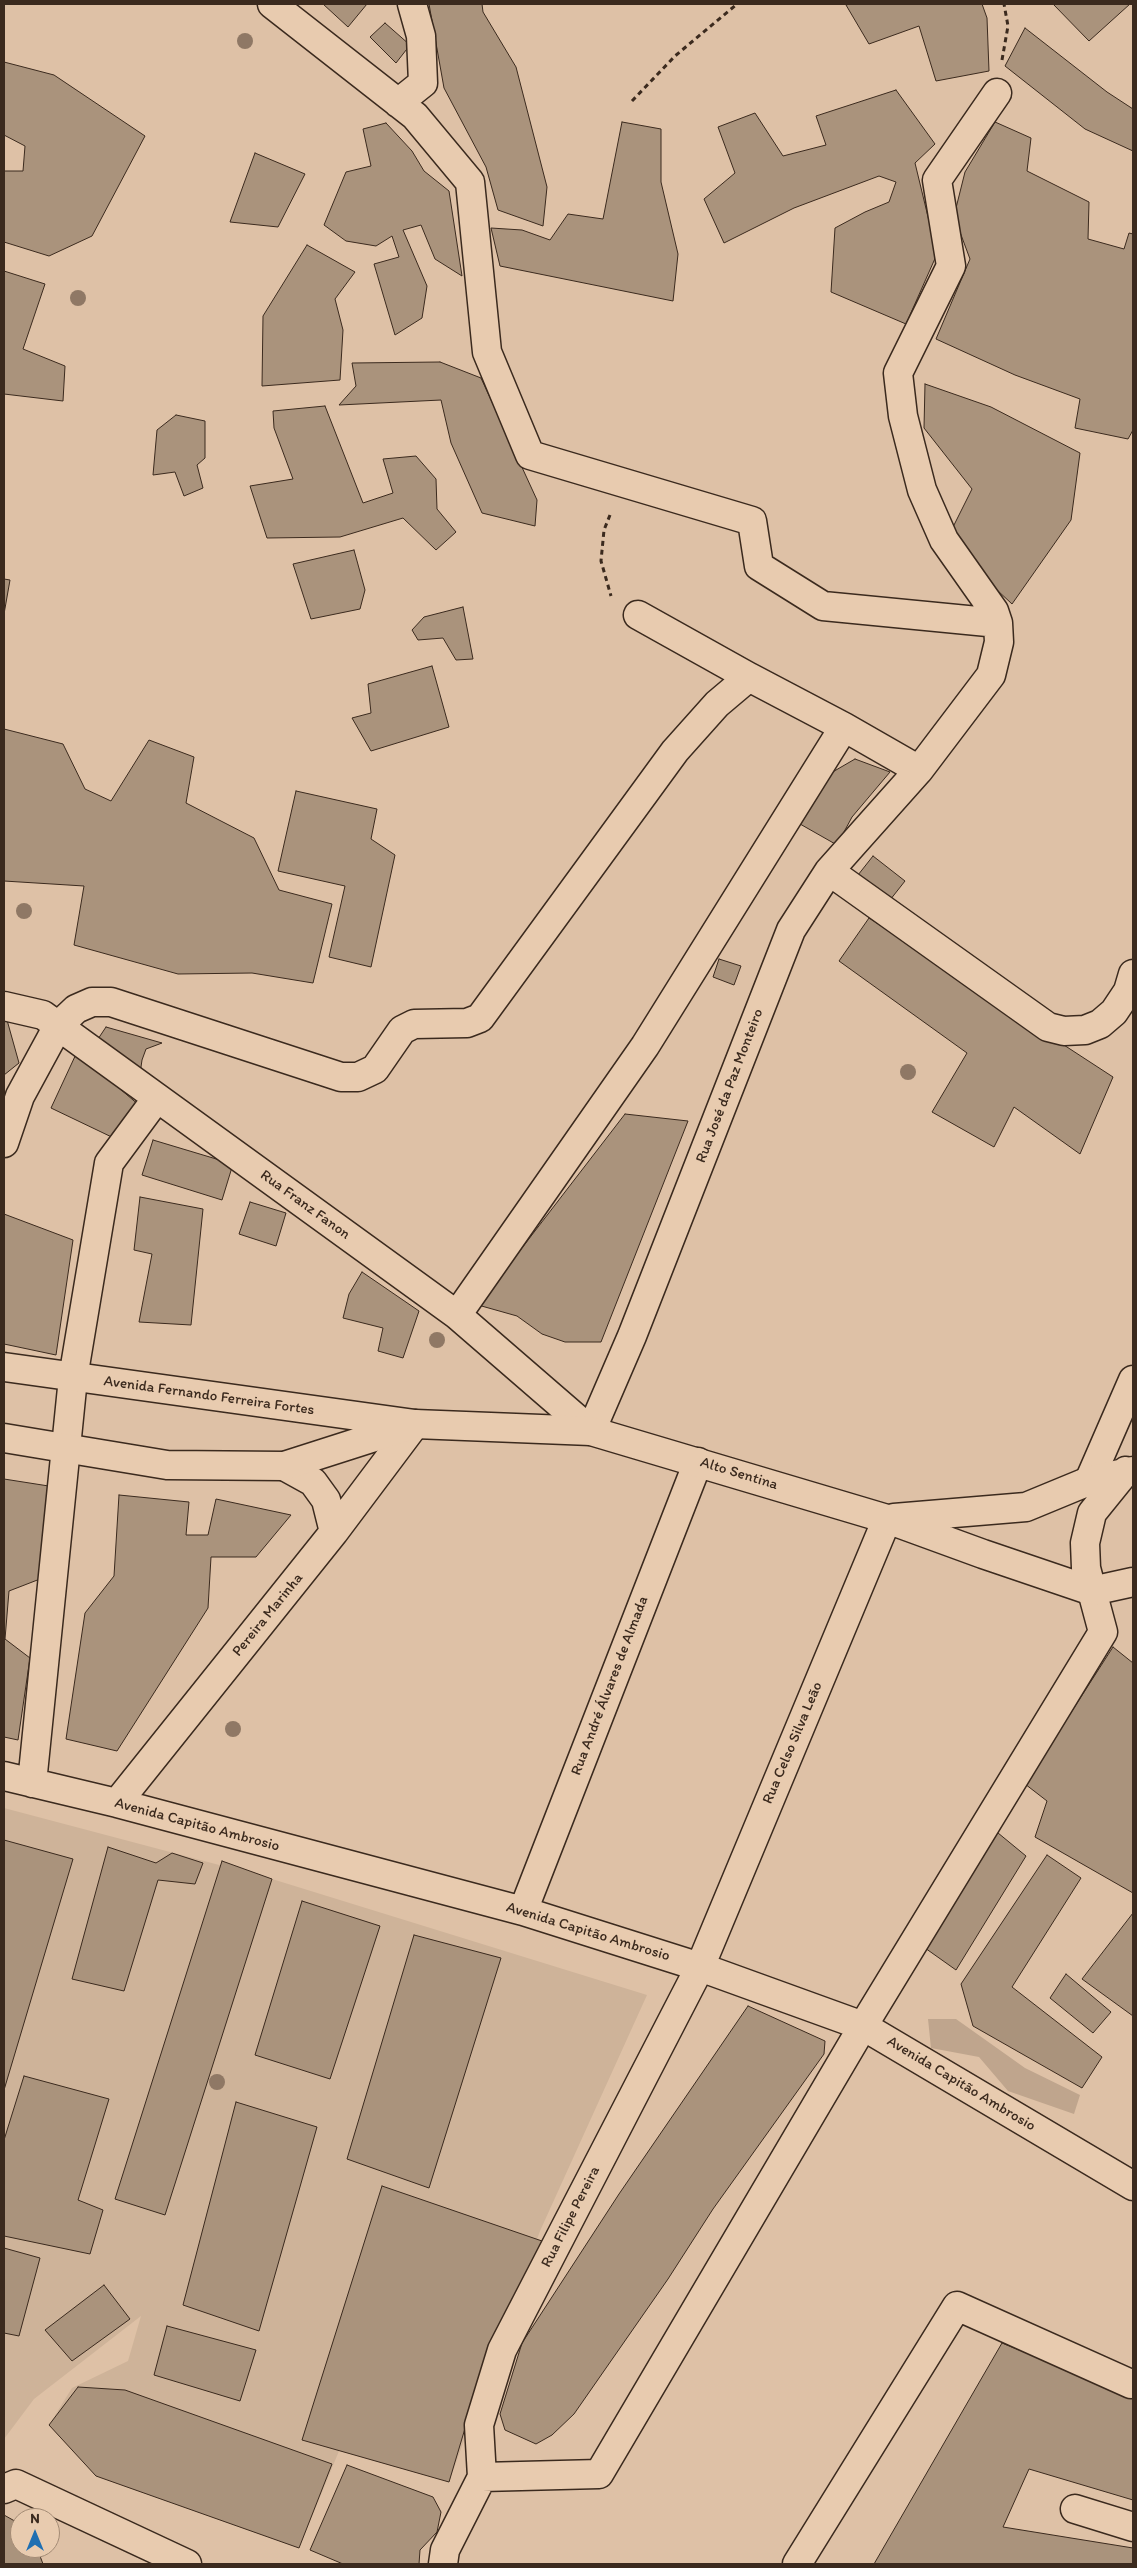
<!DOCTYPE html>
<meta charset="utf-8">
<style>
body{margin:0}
#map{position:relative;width:1137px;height:2568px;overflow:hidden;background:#dec1a6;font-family:Itim,sans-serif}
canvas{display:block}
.frame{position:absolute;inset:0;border:5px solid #3b2a1e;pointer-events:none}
.north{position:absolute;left:10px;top:2508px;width:50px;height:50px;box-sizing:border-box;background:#e8cbaf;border:1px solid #a38b75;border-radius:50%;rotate:0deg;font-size:14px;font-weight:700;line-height:20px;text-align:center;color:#3b2a1e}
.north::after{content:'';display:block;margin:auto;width:18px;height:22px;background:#1f6fb2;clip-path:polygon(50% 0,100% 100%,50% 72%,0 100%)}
</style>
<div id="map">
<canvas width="1137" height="2568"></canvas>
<div class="frame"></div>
<div class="north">N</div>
</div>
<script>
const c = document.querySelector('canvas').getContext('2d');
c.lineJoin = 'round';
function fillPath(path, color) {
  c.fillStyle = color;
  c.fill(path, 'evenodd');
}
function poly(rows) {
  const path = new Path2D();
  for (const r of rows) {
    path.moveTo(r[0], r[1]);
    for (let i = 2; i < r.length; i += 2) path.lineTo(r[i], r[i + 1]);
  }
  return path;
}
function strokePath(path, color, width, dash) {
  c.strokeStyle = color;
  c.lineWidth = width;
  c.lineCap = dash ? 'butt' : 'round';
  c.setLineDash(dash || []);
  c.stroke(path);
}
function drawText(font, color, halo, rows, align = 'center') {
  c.font = font + ' Itim,sans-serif';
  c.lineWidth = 4;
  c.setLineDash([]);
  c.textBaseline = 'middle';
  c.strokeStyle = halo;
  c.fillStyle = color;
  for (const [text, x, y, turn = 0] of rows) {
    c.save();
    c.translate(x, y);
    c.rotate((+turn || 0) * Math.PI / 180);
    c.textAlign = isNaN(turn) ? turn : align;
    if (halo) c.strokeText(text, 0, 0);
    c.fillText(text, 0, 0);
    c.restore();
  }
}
fillPath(poly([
 [4,1808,272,1879,647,1995,540,2231,449,2482,339,2451,299,2548,96,2476,49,2425,72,2388,128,2361,141,2316,34,2399,4,2439]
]), '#ceb399');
fillPath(poly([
 [928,2019,956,2019,1025,2068,1080,2095,1074,2114,1008,2091,979,2057,931,2048]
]), '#bfa58d');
const building = poly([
 [323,4,367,4,348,27,323,4],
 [429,4,482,4,483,12,516,67,547,187,543,226,498,210,486,167,444,88,429,4],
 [850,4,982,4,987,18,989,71,936,81,919,26,869,44,846,5,850,4],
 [1053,4,1130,4,1089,41,1053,4],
 [385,23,410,45,396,63,370,37,385,23],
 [1025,28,1107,92,1133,109,1133,151,1085,129,1005,66,1025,28],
 [4,62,54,75,145,136,92,236,49,256,4,242,4,171,23,171,25,146,4,135,4,62],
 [896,90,935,144,915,163,937,254,906,324,831,292,835,228,865,212,889,202,896,182,879,176,794,208,724,243,704,199,735,173,718,127,755,113,783,156,826,145,816,116,896,90],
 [622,122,661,129,661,182,678,254,673,301,500,266,491,228,522,230,550,240,568,214,603,219,622,122],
 [995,122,1031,138,1027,171,1089,202,1088,239,1124,249,1129,233,1133,234,1133,430,1128,439,1075,428,1080,399,1015,375,936,339,970,259,954,216,965,172,995,122],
 [386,123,412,151,424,171,449,191,462,276,435,259,421,225,403,230,427,286,422,318,395,335,374,264,399,257,392,236,376,246,346,241,324,225,346,172,371,166,363,129,386,123],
 [255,153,305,174,278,227,230,222,255,153],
 [307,245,355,272,335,299,343,330,340,380,262,386,263,316,307,245],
 [4,271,45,284,23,349,65,366,63,401,4,394,4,271],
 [440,362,481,378,537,500,535,526,482,513,451,443,441,400,339,405,356,386,352,363,440,362],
 [925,384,991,407,1080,453,1071,520,1012,604,967,562,951,531,972,489,924,428,925,384],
 [325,406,363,503,393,493,383,459,416,456,436,479,437,509,456,532,436,550,403,518,340,537,267,538,250,486,293,479,274,428,273,411,325,406],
 [176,415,205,421,205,458,197,465,203,488,184,496,175,472,153,475,157,430,176,415],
 [354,550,365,590,360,609,311,619,293,564,354,550],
 [4,579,10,580,4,614,4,579],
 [463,607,473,659,456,660,443,638,418,640,412,630,424,617,463,607],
 [432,666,449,727,371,751,352,718,371,713,368,684,432,666],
 [4,729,63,744,85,789,111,801,149,740,194,757,186,803,254,838,279,890,332,904,313,983,252,973,178,974,74,945,84,886,4,881,4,729],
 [855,759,890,772,852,817,837,845,793,820,824,777,855,759],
 [296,791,377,809,371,839,395,855,371,967,329,957,345,886,278,871,296,791],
 [873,856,905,881,890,900,858,875,873,856],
 [869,918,1113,1077,1080,1154,1014,1107,994,1147,932,1112,967,1053,839,961,869,918],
 [719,959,741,966,734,985,713,977,719,959],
 [4,1020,7,1020,19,1063,4,1075,4,1020],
 [106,1027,162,1043,146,1049,142,1060,140,1074,98,1039,106,1027],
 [77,1052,140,1106,120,1141,51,1108,77,1052],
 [625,1114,688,1121,601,1342,565,1342,542,1334,517,1316,478,1305,625,1114],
 [153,1140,233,1164,222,1200,142,1175,153,1140],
 [140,1197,203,1209,191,1325,139,1322,152,1254,134,1250,140,1197],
 [250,1202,286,1213,276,1246,239,1234,250,1202],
 [4,1214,73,1240,56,1355,4,1344,4,1214],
 [362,1272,419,1311,403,1358,378,1351,383,1328,343,1318,349,1294,362,1272],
 [4,1479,55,1487,40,1579,9,1591,5,1639,30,1658,18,1740,4,1737,4,1479],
 [119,1495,189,1502,186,1535,208,1535,216,1499,291,1515,256,1557,211,1557,208,1608,117,1751,66,1739,85,1613,114,1576,119,1495],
 [1113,1647,1133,1663,1133,1893,1035,1837,1047,1801,1025,1784,1113,1647],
 [992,1828,1026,1856,956,1970,925,1948,992,1828],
 [4,1840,73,1859,4,2090,4,1840],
 [108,1847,156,1863,172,1853,203,1863,195,1884,158,1880,124,1991,72,1979,108,1847],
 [1047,1855,1081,1878,1012,1987,1102,2057,1082,2088,973,2026,961,1984,1047,1855],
 [222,1861,272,1879,165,2215,115,2199,222,1861],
 [302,1901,380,1926,330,2079,255,2055,302,1901],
 [1133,1913,1133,2016,1082,1979,1133,1913],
 [414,1935,501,1958,429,2188,347,2159,414,1935],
 [1066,1974,1111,2012,1093,2033,1050,1998,1066,1974],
 [748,2006,825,2041,824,2054,713,2209,668,2279,574,2414,552,2435,536,2444,505,2430,500,2414,522,2343,619,2194,748,2006],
 [24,2076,109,2099,78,2200,103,2210,90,2254,4,2236,4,2140,24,2076],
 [236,2102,317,2127,259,2331,183,2305,236,2102],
 [382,2186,542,2241,520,2291,492,2338,449,2482,302,2440,382,2186],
 [4,2248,40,2258,19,2336,4,2333,4,2248],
 [104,2285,130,2319,72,2361,45,2330,104,2285],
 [167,2326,256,2350,240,2401,154,2375,167,2326],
 [1002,2343,1133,2396,1133,2500,1029,2469,1003,2527,1133,2548,1133,2564,874,2564,1002,2343],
 [78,2387,125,2390,332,2464,299,2548,96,2476,49,2425,78,2387],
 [347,2465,433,2497,441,2512,437,2532,420,2550,419,2564,343,2564,310,2550,347,2465],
 [4,2515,20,2524,20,2548,37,2548,43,2564,4,2564,4,2515]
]);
fillPath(building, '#aa937c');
strokePath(building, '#3b2a1e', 1);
const minor = poly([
 [272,4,415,116,470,182,487,352,530,455,752,521,759,566,823,606,998,623],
 [398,103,423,83,421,36,412,4],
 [638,615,749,677],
 [829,871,1048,1027,1064,1031,1085,1030,1100,1024,1114,1012,1128,991,1133,974],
 [4,1006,43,1015,457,1315,591,1431,632,1336,791,930,829,871,919,770],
 [4,1143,20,1096,58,1026,76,1009,92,1002,111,1002,341,1077,358,1077,375,1069,402,1030,414,1024,467,1023,480,1018,675,751,717,704,749,677,844,727],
 [457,1315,645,1046,844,727,919,770,991,675,999,642,998,623,994,611,944,540,922,490,903,416,898,373,951,266,937,180,997,93],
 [284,1466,313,1482,326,1500,334,1532],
 [1089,1481,1133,1380],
 [4,1776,117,1803,523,1911,700,1967,863,2026,1133,2186],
 [32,1783,73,1378,109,1163,157,1098],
 [117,1803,334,1532,415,1424],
 [523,1911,698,1462],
 [482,2477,599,2474,863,2026,1103,1632,1092,1591],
 [482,2477,479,2425,502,2350,700,1967,887,1519],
 [4,2489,16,2484,187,2564],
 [1075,2509,1133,2527],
 [443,2564,445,2550,482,2477],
 [797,2564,957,2306,1131,2384]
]);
const major = poly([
 [4,1367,415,1424,591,1431,887,1519,983,1554,1092,1591,1133,1582],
 [4,1438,167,1465,284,1466,409,1426],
 [894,1518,1026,1507,1089,1481,1133,1471],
 [1092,1591,1086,1568,1085,1543,1092,1513,1126,1471]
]);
strokePath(minor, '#3b2a1e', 31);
strokePath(major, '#3b2a1e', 31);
strokePath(poly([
 [1002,60,1008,26,1004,4],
 [632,101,675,56,737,4],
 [610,515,604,530,601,561,611,596]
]), '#3b2a1e', 3, [5, 4]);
strokePath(minor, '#e8cbaf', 28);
strokePath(major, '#e8cbaf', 28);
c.fillStyle = '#8f7865';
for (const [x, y] of [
 [245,41],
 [78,298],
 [24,911],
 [908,1072],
 [437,1340],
 [233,1729],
 [217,2082]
]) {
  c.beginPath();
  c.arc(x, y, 8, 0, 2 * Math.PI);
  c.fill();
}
drawText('15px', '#3b2a1e', '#e8cbaf', [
 ["Rua José da Paz Monteiro",730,1086,-69],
 ["Rua Franz Fanon",305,1205,36],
 ["Avenida Fernando Ferreira Fortes",209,1396,8],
 ["Alto Sentina",739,1474,17],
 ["Pereira Marinha",268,1615,-51],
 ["Rua André Álvares de Almada",610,1686,-69],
 ["Rua Celso Silva Leão",793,1743,-67],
 ["Avenida Capitão Ambrosio",197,1825,15],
 ["Avenida Capitão Ambrosio",588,1932,17],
 ["Avenida Capitão Ambrosio",961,2084,31],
 ["Rua Filipe Pereira",571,2217,-63]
]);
</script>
